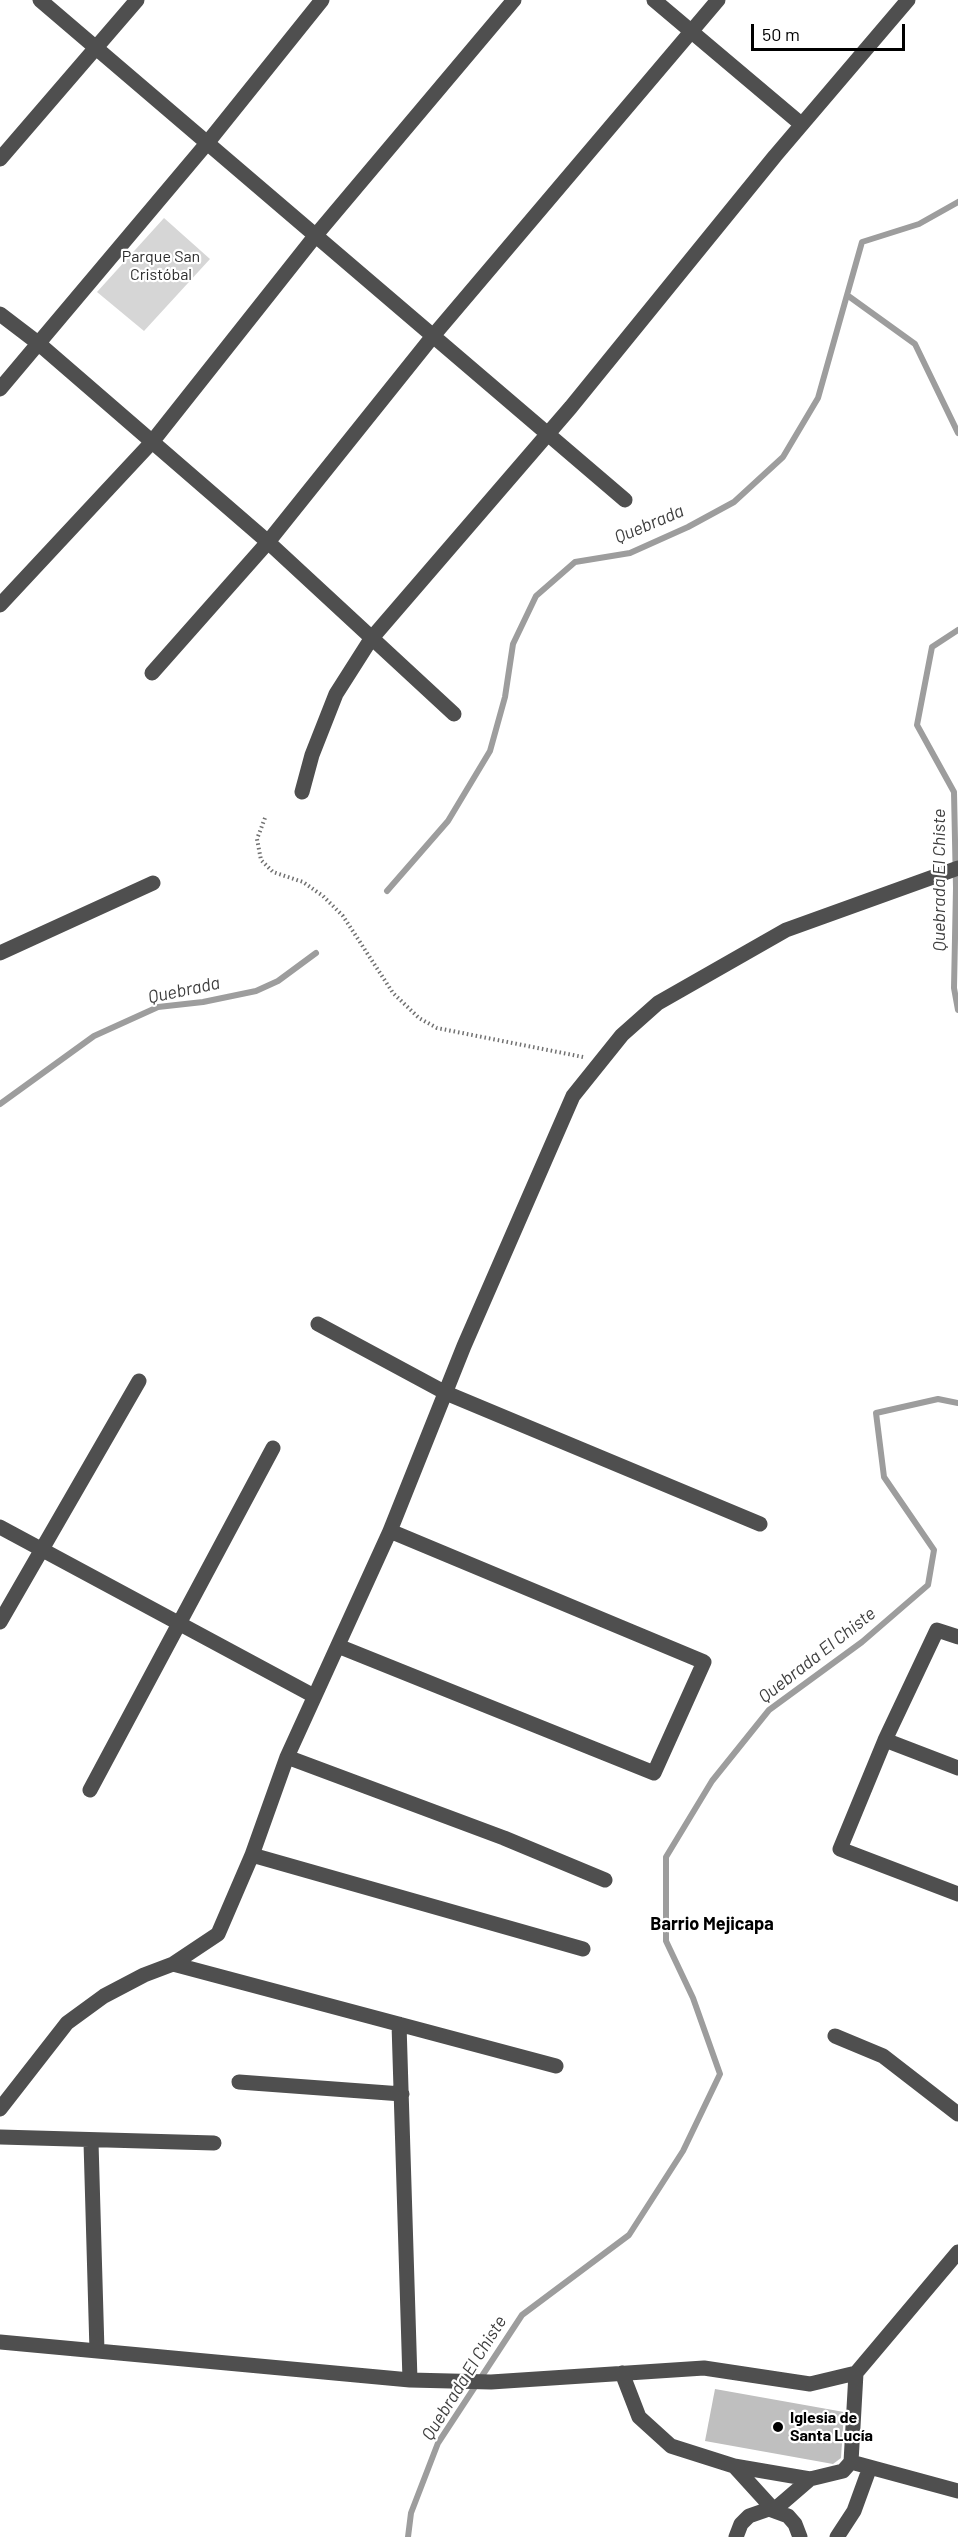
<!DOCTYPE html>
<meta charset="utf-8">
<style>
body{margin:0}
#map{position:relative;width:958px;height:2537px;overflow:hidden;background:#fff;font-family:Barlow,sans-serif}
canvas{display:block}
.scale{position:absolute;left:751px;top:24px;width:154px;height:27px;box-sizing:border-box;border:3px solid #000;border-top:0;padding-left:8px;font-size:18px;line-height:21px;white-space:nowrap;color:#000;-webkit-text-stroke:4px #fff;paint-order:stroke}
</style>
<div id="map">
<canvas width="958" height="2537"></canvas>
<div class="scale">50 m</div>
</div>
<script>
const c = document.querySelector('canvas').getContext('2d');
c.lineJoin = 'round';
function fillPath(path, color) {
  c.fillStyle = color;
  c.fill(path, 'evenodd');
}
function poly(rows) {
  const path = new Path2D();
  for (const r of rows) {
    path.moveTo(r[0], r[1]);
    for (let i = 2; i < r.length; i += 2) path.lineTo(r[i], r[i + 1]);
  }
  return path;
}
function strokePath(path, color, width, dash) {
  c.strokeStyle = color;
  c.lineWidth = width;
  c.lineCap = dash ? 'butt' : 'round';
  c.setLineDash(dash || []);
  c.stroke(path);
}
function drawText(font, color, halo, rows, align = 'center') {
  c.font = font + ' Barlow,sans-serif';
  c.lineWidth = 4.5;
  c.setLineDash([]);
  c.textBaseline = 'middle';
  c.strokeStyle = halo;
  c.fillStyle = color;
  for (const [text, x, y, turn = 0] of rows) {
    c.save();
    c.translate(x, y);
    c.rotate((+turn || 0) * Math.PI / 180);
    c.textAlign = isNaN(turn) ? turn : align;
    if (halo) c.strokeText(text, 0, 0);
    c.fillText(text, 0, 0);
    c.restore();
  }
}
fillPath(poly([
 [164,218,210,259,144,331,97,292]
]), '#d6d6d6');
strokePath(poly([
 [958,202,919,224,862,242,847,295,915,344,958,433],
 [958,630,932,647,917,725,954,792,956,888,954,988,958,1010],
 [387,891,448,821,490,751,505,697,513,644,536,596,575,562,630,553,688,527,734,502,783,457,818,398,847,295],
 [0,1104,94,1036,158,1007,203,1002,256,991,278,981,316,953],
 [408,2537,411,2513,438,2443,522,2315,629,2235,683,2151,720,2074,693,1998,666,1941,666,1857,712,1781,769,1710,862,1642,928,1585,934,1550,884,1477,876,1413,938,1399,958,1403]
]), '#9d9d9d', 6);
fillPath(poly([
 [715,2389,844,2412,841,2458,833,2464,705,2441]
]), '#bfbfbf');
strokePath(poly([
 [265,818,257,839,261,860,273,872,303,882,323,896,343,916,393,993,419,1018,437,1028,583,1057]
]), '#717171', 4, [1.5, 3]);
strokePath(poly([
 [40,0,625,500],
 [654,0,801,124],
 [0,159,137,0],
 [0,314,38,343,268,542,454,714],
 [0,389,208,142,322,0],
 [0,605,152,442,316,235,514,0],
 [152,673,268,542,433,336,718,0],
 [302,792,312,755,336,694,371,639,571,407,775,156,908,0],
 [0,953,153,883],
 [318,1324,446,1393,760,1524],
 [0,1527,314,1696],
 [0,1622,139,1381],
 [958,1637,937,1630,885,1740,840,1849,958,1894],
 [338,1646,654,1773,704,1662,390,1531],
 [885,1740,958,1768],
 [287,1757,504,1838,605,1880],
 [90,1790,273,1448],
 [252,1855,583,1949],
 [173,1964,556,2066],
 [399,2024,410,2380],
 [835,2036,883,2056,958,2114],
 [239,2082,402,2094],
 [0,2109,67,2023,104,1996,144,1975,173,1964,218,1934,252,1855,287,1757,390,1531,464,1346,573,1096,622,1035,658,1003,786,930,958,868],
 [0,2137,214,2143],
 [91,2142,97,2351],
 [0,2342,410,2380,491,2382,704,2368,810,2384,856,2373,958,2252],
 [622,2373,639,2417,671,2446,734,2466,810,2479,843,2471,851,2462,856,2373],
 [851,2462,958,2491],
 [734,2466,774,2510,810,2479],
 [736,2537,741,2524,749,2516,769,2509,788,2516,795,2524,800,2537],
 [837,2537,854,2511,870,2467]
]), '#4f4f4f', 15);
for (const [x, y, r, color] of [
 [778,2427,6,"#000"]
]) {
  const dot = new Path2D();
  dot.arc(x, y, r, 0, 2 * Math.PI);
  c.fillStyle = color;
  c.fill(dot);
  strokePath(dot, '#fff', 2);
}
drawText('16px', '#2d2d2d', '#fff', [
 ["Parque San",161,257],
 ["Cristóbal",161,275]
]);
drawText('bold 16px', '#000', '#fff', [
 ["Iglesia de",790,2418],
 ["Santa Lucía",790,2436]
], 'left');
drawText('italic 18px', '#3e3e3e', '#fff', [
 ["Quebrada",649,524,-23],
 ["Quebrada El Chiste",939,880,-90],
 ["Quebrada",184,990,-12],
 ["Quebrada El Chiste",817,1655,-38],
 ["Quebrada El Chiste",464,2378,-58]
]);
drawText('bold 18px', '#000', '#fff', [
 ["Barrio Mejicapa",712,1924]
]);
</script>
